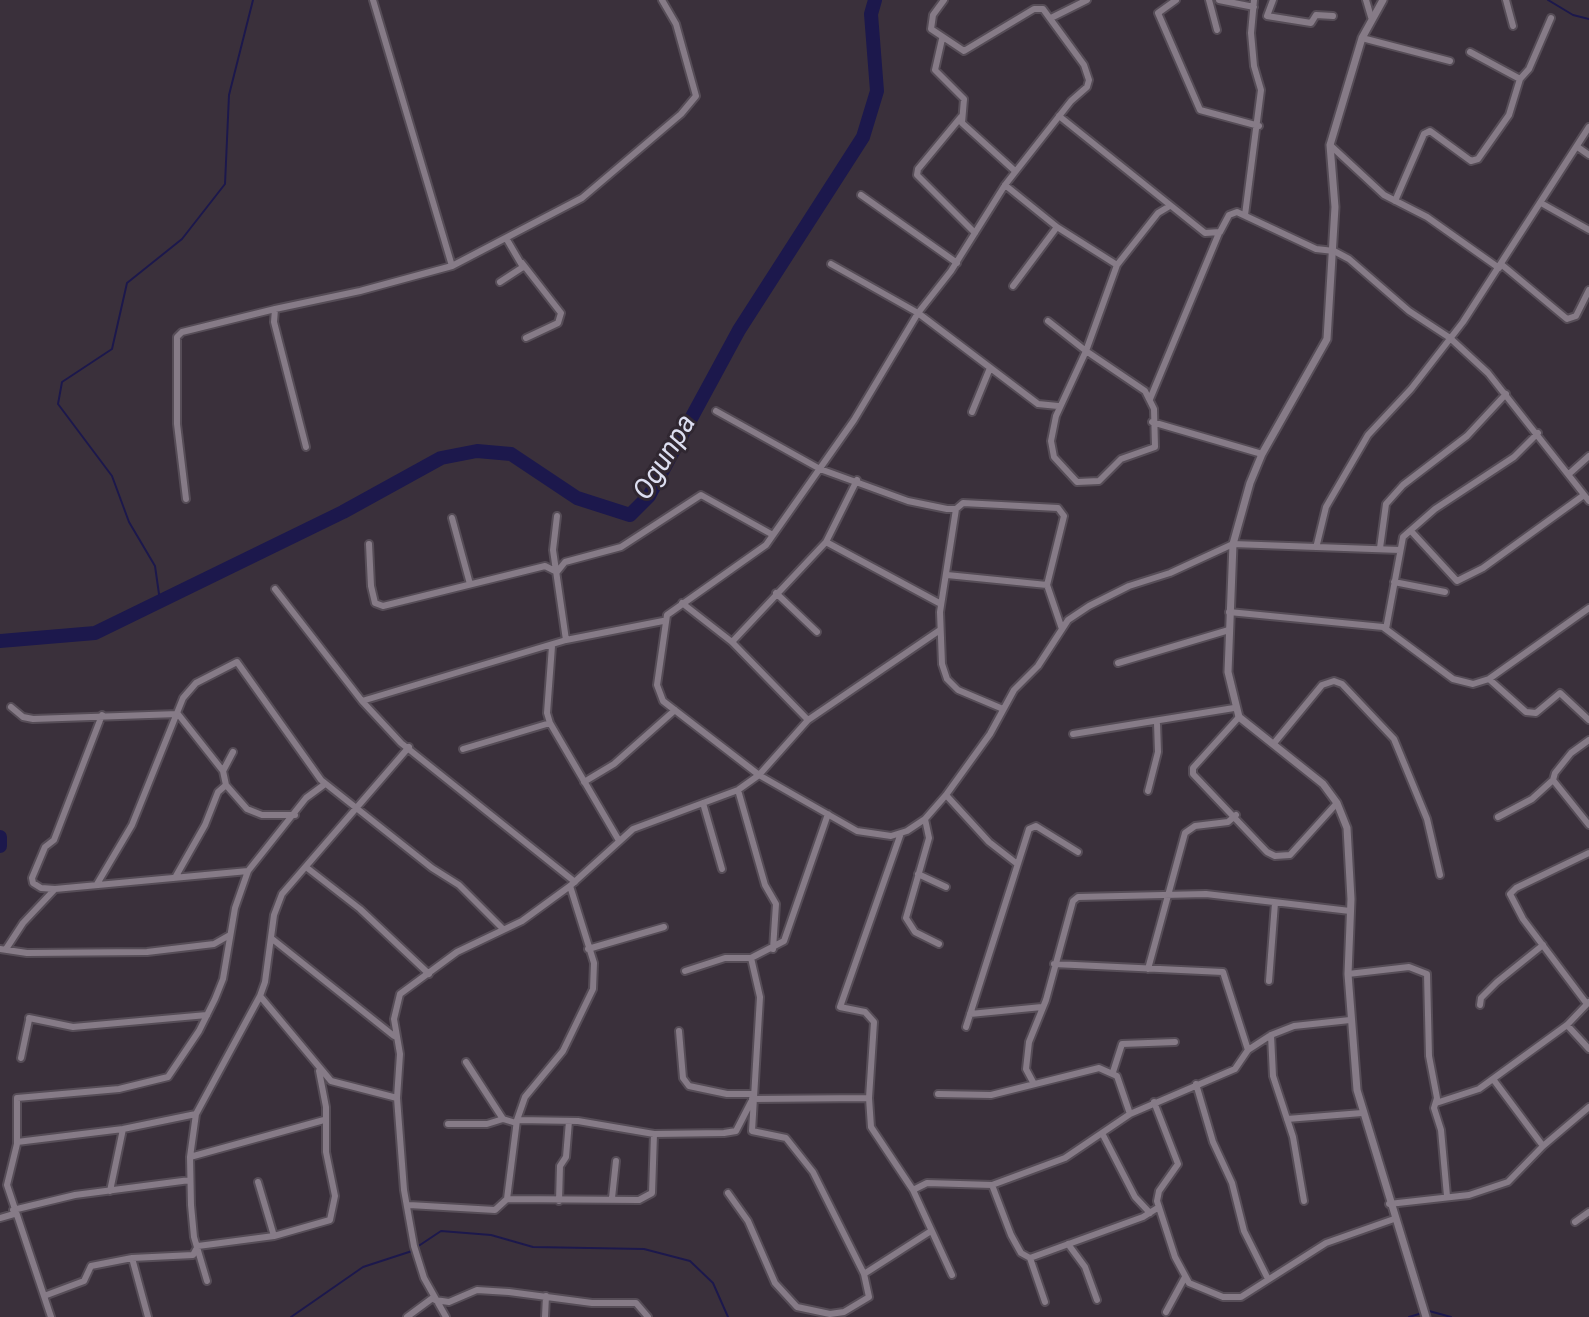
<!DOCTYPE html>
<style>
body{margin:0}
canvas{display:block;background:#3a303b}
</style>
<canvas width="1589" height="1317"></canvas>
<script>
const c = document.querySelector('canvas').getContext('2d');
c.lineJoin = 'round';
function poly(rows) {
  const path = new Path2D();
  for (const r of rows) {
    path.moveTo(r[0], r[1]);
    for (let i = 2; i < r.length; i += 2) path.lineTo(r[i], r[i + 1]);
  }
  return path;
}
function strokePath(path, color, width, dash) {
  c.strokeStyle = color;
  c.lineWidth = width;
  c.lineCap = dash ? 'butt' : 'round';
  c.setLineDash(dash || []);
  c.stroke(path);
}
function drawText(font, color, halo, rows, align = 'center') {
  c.font = font + ' Roboto,sans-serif';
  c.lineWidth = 6;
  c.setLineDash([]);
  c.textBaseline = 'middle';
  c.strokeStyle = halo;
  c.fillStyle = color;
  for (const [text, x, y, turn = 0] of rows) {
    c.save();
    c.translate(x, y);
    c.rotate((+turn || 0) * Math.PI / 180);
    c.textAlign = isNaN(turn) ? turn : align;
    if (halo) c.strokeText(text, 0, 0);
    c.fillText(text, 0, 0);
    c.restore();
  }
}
strokePath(poly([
 [1548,0,1573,15,1589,19],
 [160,601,155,566,129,522,112,476,58,404,62,382,112,349,127,283,182,239,225,184,229,95,253,0],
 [417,1247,441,1231,491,1235,533,1247,644,1249,690,1261,713,1283,728,1317],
 [291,1317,363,1267,412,1251],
 [1409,1317,1429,1311,1451,1317]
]), '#1c184c', 2);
strokePath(poly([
 [0,641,95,633,343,512,441,458,477,451,511,454,577,498,630,515,649,496,739,330,863,137,877,91,871,14,875,0],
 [0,837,0,846]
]), '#1c184c', 14);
const minor = poly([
 [373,0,452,266],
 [944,0,933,15,931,29,964,51,1034,9,1043,9,1084,65,1089,80,1087,87,1071,101,1005,185,951,271,918,313,854,420,766,545,667,615,657,685,663,701,759,775,857,831,891,836,907,831,925,819,946,795,990,734,1014,690,1038,666,1068,620,1089,606,1129,586,1170,573,1233,544,1400,550],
 [1176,0,1158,13,1200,110,1259,126],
 [1209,0,1217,30],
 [1219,0,1254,7],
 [1273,0,1267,16,1311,23,1316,15,1333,16],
 [1366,0,1371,17],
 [1506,0,1513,26],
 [1051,18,1087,0],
 [1362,38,1450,61],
 [942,39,935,70,964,99,962,123,1015,171],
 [1470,52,1520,79],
 [1059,116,1205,233,1220,232,1229,215,1237,212,1316,249,1334,251,1349,259,1409,311,1450,338,1488,373,1589,501],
 [961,117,918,169,917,175,975,233],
 [1330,145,1384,195,1427,217,1499,268],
 [1579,148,1589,155],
 [1005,185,1057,227,1117,265],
 [861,195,957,263],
 [1395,201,1424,134,1430,131,1471,161,1478,159,1509,115,1520,79,1529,69,1551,18],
 [1541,203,1589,230],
 [1245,215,1261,90,1254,66,1251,33,1254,0],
 [522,263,561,313,558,323,526,338],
 [831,264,918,313,1038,404,1058,406],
 [1501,264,1567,319,1576,316,1589,290],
 [500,282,523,267,506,238],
 [1013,286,1057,227],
 [1048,321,1086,351,1145,391,1154,409,1155,447,1121,459,1099,481,1077,482,1054,457,1051,441,1056,416,1086,351,1117,265,1158,213,1168,207],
 [1150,399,1219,233],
 [716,411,820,469,908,501,947,509,956,509,963,503,1058,508,1064,516,1047,585,1062,629],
 [972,412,990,368],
 [1152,422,1262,454],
 [306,447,274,322,275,309,360,291,452,266,582,198,681,114,696,96,676,24,662,0],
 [1570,473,1589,456],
 [186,499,177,424,177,337,182,332,275,309],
 [956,509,940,612,942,664,947,679,958,690,1003,709],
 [557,516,553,550,566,640],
 [452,518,470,584],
 [1411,531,1457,581,1483,568,1584,495],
 [826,542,941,604],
 [369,544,371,586,375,603,383,606,545,566,557,572,565,562,621,547,701,495,773,535],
 [1317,544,1326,507,1368,435,1411,389,1463,322,1589,127],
 [1380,548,1386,504,1403,485,1467,436,1506,394],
 [947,575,1047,585],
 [1394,582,1445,592],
 [275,589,362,701,401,743,575,882],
 [776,593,817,632],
 [682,603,732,642,808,720],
 [1229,612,1383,627,1453,679,1473,684,1489,679,1589,608],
 [1386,629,1403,537,1435,509,1514,457,1538,433],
 [732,642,826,542,857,480],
 [552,646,547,713,550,723,618,839],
 [1118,663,1229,630],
 [1489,679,1526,712,1536,713,1560,693,1589,720],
 [362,701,566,640,663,621],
 [11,707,23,717,33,719,178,714],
 [178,714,223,771,226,785,247,809,262,815,295,815],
 [1239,717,1193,768,1193,774,1267,852,1275,856,1290,855,1337,803],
 [1073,734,1234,708],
 [1275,742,1322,685,1334,681,1342,684,1394,739,1427,819,1440,875],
 [463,749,550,723],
 [223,771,233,752],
 [1553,780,1589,825],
 [584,782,614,764,675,710],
 [738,790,765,885,776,904,773,949],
 [1148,791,1158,752,1157,723],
 [946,795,989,842,1016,863],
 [703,803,722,869],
 [1498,817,1532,799,1553,780,1555,773,1571,753,1589,740],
 [925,819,929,838,906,918,915,932,939,944],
 [901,833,840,1007,865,1012,874,1022,869,1098,871,1127,913,1190,952,1275],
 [306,867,360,909,429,974],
 [918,874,946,887],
 [176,876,205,825,218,792,226,785],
 [97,884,132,825,183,698,196,683,237,662,321,780,432,868,459,885,503,929],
 [55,889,41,888,33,883,32,878,45,847,54,840,102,715],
 [271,938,394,1036],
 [0,949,27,953,147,952,214,944,228,936],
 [6,949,23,923,55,889,248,871],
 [588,949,664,927],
 [1054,964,1223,972,1248,1050],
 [1148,969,1185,833,1195,826,1228,822,1236,815],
 [685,971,725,958,751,958,784,941,828,814],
 [1348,974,1409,967,1427,974,1429,1056,1437,1098,1434,1108,1441,1130,1447,1196],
 [1269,981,1275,903],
 [260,996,331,1081,397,1098],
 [1587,1004,1523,919,1510,894,1516,888,1589,853],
 [1480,1005,1481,998,1497,982,1543,945],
 [970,1014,1042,1007],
 [29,1018,73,1027,207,1015],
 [1567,1025,1589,1049],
 [966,1027,1029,829,1036,826,1078,852],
 [679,1031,683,1078,689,1086,727,1094,754,1094],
 [1271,1035,1273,1076,1293,1137,1304,1201],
 [21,1058,29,1020],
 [466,1062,503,1119],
 [1113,1072,1122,1044,1175,1042],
 [1493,1079,1543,1146],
 [1034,1084,1026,1069,1029,1042,1046,1000,1073,901,1078,897,1206,894,1350,911],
 [1196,1084,1213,1142,1232,1183,1244,1231,1268,1279],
 [938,1094,991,1095,1099,1068,1117,1076,1130,1114],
 [752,1099,869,1098],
 [1154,1102,1178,1164,1159,1191,1157,1201,1175,1257,1189,1283,1223,1297,1241,1297,1326,1243,1394,1219],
 [1436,1103,1479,1089,1567,1025,1589,1002],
 [1287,1119,1362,1113],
 [517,1120,578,1121,654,1134,724,1133,736,1131,751,1102],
 [448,1124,487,1124,503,1119,516,1123],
 [1102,1133,1135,1197,1150,1213],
 [17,1142,123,1129,196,1114],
 [190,1157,324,1120],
 [258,1182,274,1236],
 [992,1185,1011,1235,1021,1253,1030,1258],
 [913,1190,927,1183,992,1185,1065,1158,1130,1114,1235,1069,1248,1050,1271,1035,1294,1026,1350,1020],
 [110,1191,123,1129],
 [728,1193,748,1221,775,1283,797,1307,830,1314,844,1312,869,1297,864,1274,813,1172,786,1138,752,1131,760,997,751,958],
 [612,1198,616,1161],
 [507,1199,517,1120,525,1097,563,1051,593,989,594,963,570,886],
 [559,1201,560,1166,566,1157,569,1121],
 [1389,1204,1469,1195,1508,1182,1543,1146,1589,1107],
 [409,1205,495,1210,507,1199,639,1200,652,1193,654,1134],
 [13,1210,75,1195,190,1180],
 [0,1218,14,1214],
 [1575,1222,1589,1212],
 [1068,1244,1085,1267,1097,1300],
 [132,1258,148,1317],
 [864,1274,931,1231],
 [207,1281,194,1237,191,1205,190,1157,196,1114,260,996,265,982,274,915,282,894,409,747],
 [44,1296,84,1281,91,1266,132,1258,193,1255,198,1246,274,1236,330,1220,335,1196,326,1152,326,1107,319,1071],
 [435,1300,449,1302,477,1290,509,1292,592,1303,636,1303,648,1317],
 [1045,1302,1030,1258,1143,1217,1159,1207],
 [1166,1312,1185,1277],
 [51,1317,7,1185,17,1144,17,1098,119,1089,168,1077,199,1031,215,999,223,979,235,908,248,871,306,798,325,784],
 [407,1317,434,1297],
 [446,1317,424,1278,414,1246,404,1190,397,1098,400,1054,394,1019,400,994,457,952,522,921,570,886,633,829,738,790,759,775,808,720,940,630],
 [545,1317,546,1296]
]);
const tertiary = poly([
 [1383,0,1362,38,1330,145,1335,207,1327,339,1262,454,1250,483,1233,544,1228,672,1239,717,1323,784,1337,803,1347,828,1351,899,1348,974,1357,1090,1426,1317]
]);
strokePath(minor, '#564d57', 10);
strokePath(tertiary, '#564d57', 11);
strokePath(minor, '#867b87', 6);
strokePath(tertiary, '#867b87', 7);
drawText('italic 28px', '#dcdef0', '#302731', [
 ["Ogunpa",666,458,-59]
]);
</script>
